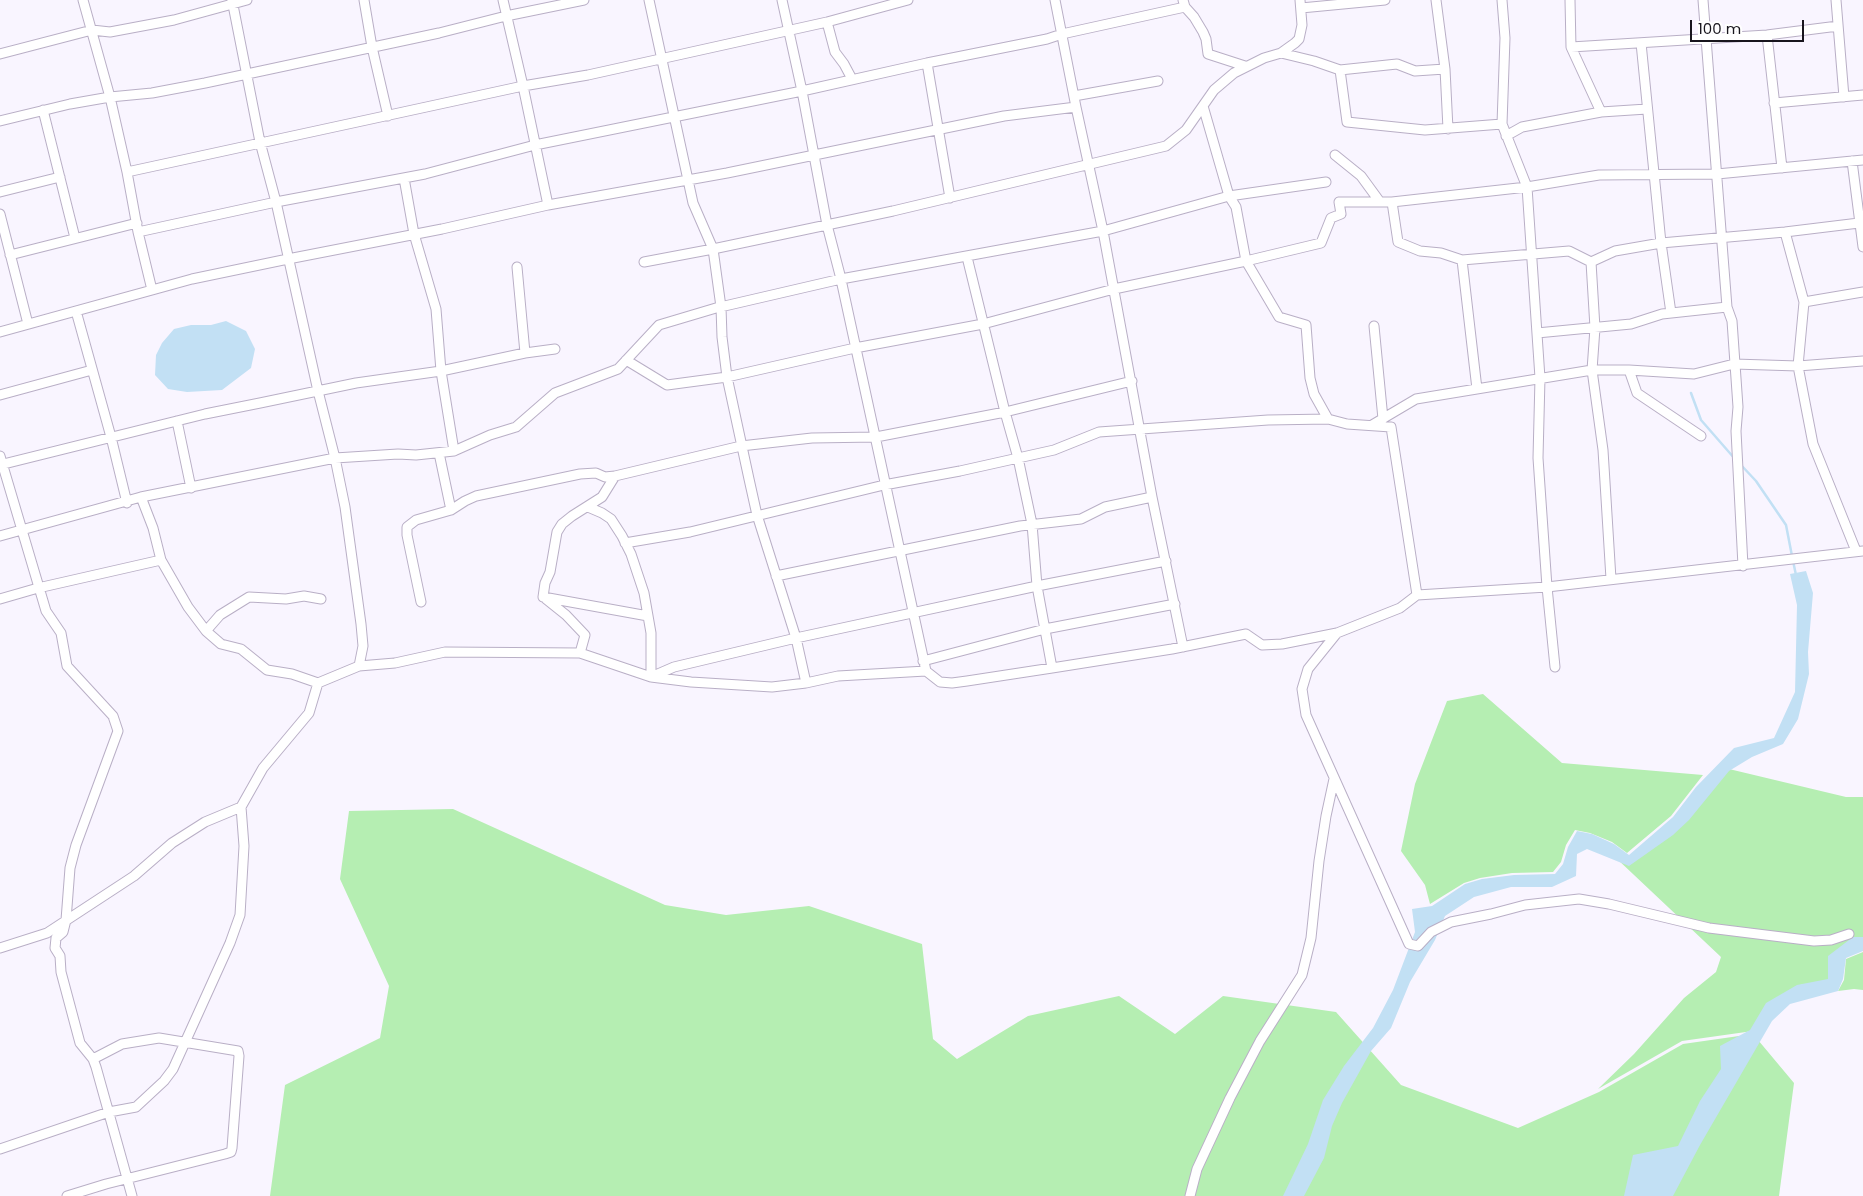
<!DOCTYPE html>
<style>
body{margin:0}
#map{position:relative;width:1863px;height:1196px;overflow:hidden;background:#f9f5ff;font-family:Poppins,sans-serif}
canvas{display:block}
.scale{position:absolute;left:1690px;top:20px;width:114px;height:22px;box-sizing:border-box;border:2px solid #18151d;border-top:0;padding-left:6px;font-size:15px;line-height:18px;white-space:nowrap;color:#18151d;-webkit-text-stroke:4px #fff;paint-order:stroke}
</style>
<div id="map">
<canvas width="1863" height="1196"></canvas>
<div class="scale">100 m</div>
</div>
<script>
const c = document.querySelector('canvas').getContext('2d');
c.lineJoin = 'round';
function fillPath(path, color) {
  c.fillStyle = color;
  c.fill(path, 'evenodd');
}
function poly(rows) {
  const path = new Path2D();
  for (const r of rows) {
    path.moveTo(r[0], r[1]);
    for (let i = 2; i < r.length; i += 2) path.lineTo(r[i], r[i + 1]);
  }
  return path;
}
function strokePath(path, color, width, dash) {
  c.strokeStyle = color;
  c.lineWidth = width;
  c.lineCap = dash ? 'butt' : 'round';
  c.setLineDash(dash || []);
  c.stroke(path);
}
fillPath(poly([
 [1483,694,1562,763,1703,775,1671,816,1627,853,1612,842,1590,833,1575,830,1566,845,1561,862,1553,872,1512,873,1480,878,1464,883,1430,904,1425,885,1401,851,1415,784,1447,701],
 [1729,769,1846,797,1863,797,1863,937,1856,937,1831,980,1800,985,1753,1031,1682,1041,1598,1089,1634,1054,1684,998,1716,972,1721,957,1616,858,1630,864],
 [453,809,665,905,726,915,809,906,922,944,933,1039,957,1059,1028,1016,1119,996,1175,1034,1223,996,1336,1012,1401,1085,1518,1128,1599,1092,1683,1044,1753,1034,1794,1083,1779,1196,270,1196,285,1085,380,1038,389,986,340,879,349,811],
 [1863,952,1863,990,1854,989,1838,991,1844,980,1846,959]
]), '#b5eeb2');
fillPath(poly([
 [226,321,246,331,255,349,251,368,222,390,187,392,168,389,155,375,156,355,162,343,174,329,191,325,211,325],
 [1806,571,1813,593,1808,652,1809,674,1798,719,1783,744,1752,757,1729,771,1689,820,1673,835,1629,866,1587,849,1577,854,1576,876,1552,887,1511,887,1474,897,1445,916,1435,940,1410,982,1391,1028,1371,1051,1342,1103,1332,1126,1324,1158,1304,1196,1283,1196,1308,1144,1323,1100,1344,1066,1373,1028,1393,990,1415,932,1412,909,1432,906,1465,884,1482,879,1514,875,1555,874,1563,864,1568,847,1577,831,1592,834,1614,844,1629,855,1673,817,1696,787,1734,748,1774,738,1795,692,1797,605,1790,574],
 [1853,937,1863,937,1863,951,1846,958,1843,979,1838,991,1790,1004,1772,1021,1700,1145,1673,1196,1624,1196,1633,1155,1678,1146,1700,1101,1721,1069,1720,1046,1750,1030,1766,1003,1797,985,1828,979,1828,956]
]), '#c2e0f4');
strokePath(poly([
 [1691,393,1701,420,1735,459],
 [1741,465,1756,481,1786,525,1792,556],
 [1793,561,1796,575]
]), '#c2e0f4', 2.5);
const street = poly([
 [83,0,110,97,127,172,138,232,152,290],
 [232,0,260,142,276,202,318,391,335,458,345,507,361,624,363,646,359,666],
 [364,0,372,47,388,116],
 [503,0,523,86,548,205],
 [649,0,693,203,713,249,721,307,722,337,727,377,749,479,757,515,796,638,806,683],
 [782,0,802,91,827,225,840,275,926,671,940,682,952,683,967,681,1052,668,1172,649,1246,634,1262,645,1282,644,1337,633,1400,608,1417,595,1547,587,1863,551],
 [1055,0,1076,107,1103,231,1152,497,1183,647],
 [1183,0,1185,7,1194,17,1203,32,1206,39,1208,54,1245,66],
 [1436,0,1445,69,1448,129],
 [1502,0,1505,38,1502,124,1527,187,1540,378,1538,458,1547,587,1555,667],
 [1570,0,1571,47,1601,112],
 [1703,0,1727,307,1732,321,1738,407,1736,431,1743,566],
 [1836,0,1844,97],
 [1301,8,1385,0],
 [827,22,835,52,844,64,852,79],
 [1767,35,1782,168],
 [1641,43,1661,243,1671,313],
 [1571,47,1767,35,1838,26],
 [1281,53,1314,61,1340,70,1347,122,1425,130,1502,124],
 [0,54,92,30,110,32,174,20,247,0],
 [927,63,950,198],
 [1340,70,1397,64,1415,71,1445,69],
 [1074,96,1158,81],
 [1774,103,1863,95],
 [1203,106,1229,196,1236,207,1246,261,1279,317,1306,325,1310,378,1314,394,1328,419],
 [43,110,75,238],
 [0,121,70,104,110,97,152,93,205,83,439,33,506,16,584,0],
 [1506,136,1522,127,1601,112,1647,109],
 [1335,155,1361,176,1380,202],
 [1852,161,1863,247],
 [127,172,523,86,588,75,827,22,908,0],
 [404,178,414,234,436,309,441,371,454,451],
 [0,192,60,177],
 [1392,202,1398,242,1420,251,1441,253,1462,260,1569,251,1591,262,1615,251,1661,243,1785,232,1859,223],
 [0,214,28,324],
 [138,232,276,202,425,174,535,145,802,91,927,63,1047,39,1062,34,1185,7],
 [1785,232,1804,302,1798,366,1813,444,1856,551],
 [10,255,137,223],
 [967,257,1005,412,1018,458,1032,524,1037,586,1052,668],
 [1462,260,1477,389],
 [644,262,713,249,893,211,1166,146,1186,130,1214,90,1234,73,1264,58,1281,53,1295,43,1299,39,1302,25,1300,0],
 [1591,262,1595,328,1592,370,1603,450,1611,579],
 [517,267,525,353],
 [1804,302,1863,292],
 [76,311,111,437,127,503],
 [1374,326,1383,419],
 [0,332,192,279,288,259,442,229,548,205,727,173,1004,116,1076,107],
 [1537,333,1631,324,1662,314,1727,307],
 [626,360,667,385,727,377,855,348,983,324,1114,289,1246,261,1321,243,1331,218,1341,214,1339,202,1392,202,1527,187,1599,175,1717,174,1863,160],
 [1629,370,1637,393,1701,436],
 [0,395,92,370],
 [177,421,191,488],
 [1372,425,1416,399,1592,370,1629,370,1694,374,1734,364,1798,366,1863,361],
 [439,453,451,510],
 [0,456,46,611,61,633,67,666,113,716,118,731,76,845,70,868,66,920,63,932,56,938,55,948,60,956,61,972,80,1043,93,1059,96,1067,132,1196],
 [0,465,205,414,260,403,356,383,441,371,525,353,555,349],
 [141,497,153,528,161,560,188,607,206,631,221,644,241,649,267,670,292,674,318,683,359,666,395,663,445,652,580,653,651,677,691,682,772,687,806,683,838,676,926,671],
 [588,507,602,513,611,519,622,536,631,554,644,593,651,633,651,677],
 [0,536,141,497,335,458,398,454,416,455,454,451,490,435,516,427,555,393,618,369,659,325,716,308,841,279,1103,231,1229,196,1326,182],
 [625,543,690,532,884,485,960,471,1054,450,1099,432,1268,420,1328,419,1347,424,1391,427,1417,595],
 [776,576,1020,526,1081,519,1105,507,1152,497],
 [543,597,545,583,550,572,557,532,562,524,572,516,602,497,615,476,741,446,812,438,876,437,1005,412,1132,381],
 [543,597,648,616],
 [0,599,38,588,161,560],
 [546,599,566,615,585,635,580,653],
 [421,602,407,535,407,527,416,520,451,510,465,501,476,496,580,474,596,473,605,477,615,476],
 [206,631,220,615,249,597,286,599,304,596,321,599],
 [1337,633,1308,669,1302,689,1306,715,1409,944,1418,946,1431,932,1451,922,1491,914,1525,905,1579,899,1609,904,1709,928,1814,941,1831,940,1849,934],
 [923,661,1045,629,1175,604],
 [651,677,674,667,796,638,1037,586,1166,561],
 [0,948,47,933,134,876,172,843,205,822,241,807],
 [0,1149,109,1112,136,1107,164,1081,173,1069,230,943,240,915,244,846,241,807,263,768,309,713,318,683],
 [67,1196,106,1184,225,1154,231,1152,232,1148,239,1056,238,1051,159,1038,122,1044,93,1059],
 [1190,1196,1197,1169,1230,1098,1260,1041,1302,975,1311,938,1319,861,1326,816,1334,779]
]);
strokePath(street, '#b9afc6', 11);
strokePath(street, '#fff', 9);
</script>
